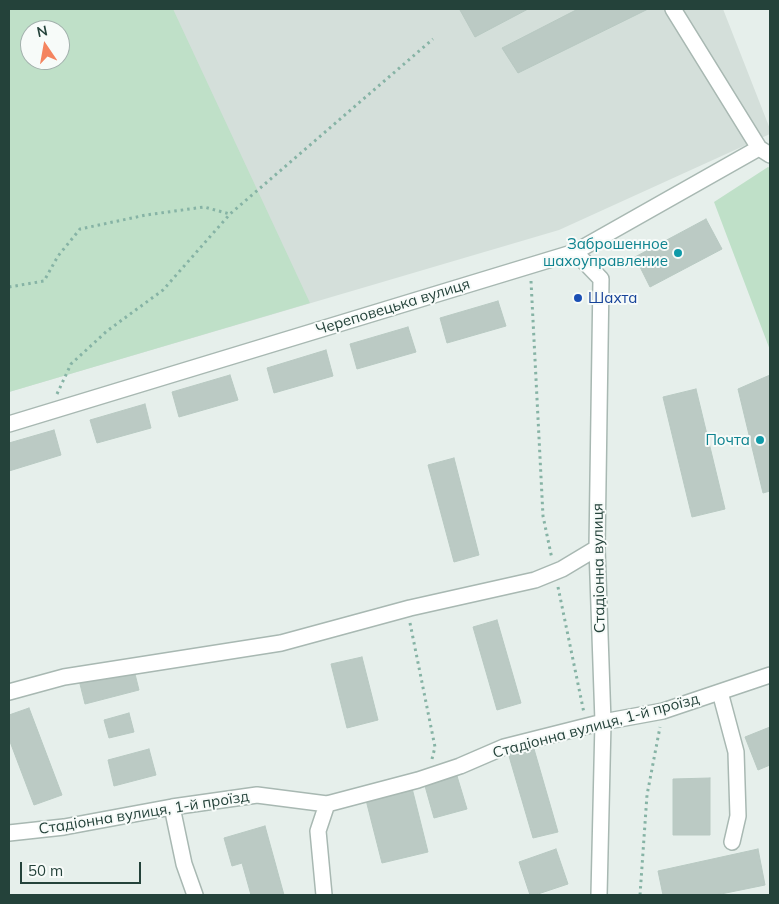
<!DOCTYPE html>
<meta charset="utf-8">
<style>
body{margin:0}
#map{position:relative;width:779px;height:904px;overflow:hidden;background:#e6efeb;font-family:Mulish,sans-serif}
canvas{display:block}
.frame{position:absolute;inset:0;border:10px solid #24423a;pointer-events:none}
.north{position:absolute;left:20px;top:20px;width:50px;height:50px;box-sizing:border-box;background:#f7fbf9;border:1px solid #a3b1ad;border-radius:50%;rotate:348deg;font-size:14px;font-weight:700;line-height:20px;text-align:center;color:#24423a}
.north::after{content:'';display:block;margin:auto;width:18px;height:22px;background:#f4845f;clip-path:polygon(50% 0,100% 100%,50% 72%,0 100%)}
.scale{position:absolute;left:20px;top:862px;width:121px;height:22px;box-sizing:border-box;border:2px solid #24423a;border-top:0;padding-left:6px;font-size:15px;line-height:18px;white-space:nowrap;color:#24423a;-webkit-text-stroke:4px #f7fbf9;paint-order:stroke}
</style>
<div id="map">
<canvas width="779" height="904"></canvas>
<div class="frame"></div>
<div class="north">N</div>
<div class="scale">50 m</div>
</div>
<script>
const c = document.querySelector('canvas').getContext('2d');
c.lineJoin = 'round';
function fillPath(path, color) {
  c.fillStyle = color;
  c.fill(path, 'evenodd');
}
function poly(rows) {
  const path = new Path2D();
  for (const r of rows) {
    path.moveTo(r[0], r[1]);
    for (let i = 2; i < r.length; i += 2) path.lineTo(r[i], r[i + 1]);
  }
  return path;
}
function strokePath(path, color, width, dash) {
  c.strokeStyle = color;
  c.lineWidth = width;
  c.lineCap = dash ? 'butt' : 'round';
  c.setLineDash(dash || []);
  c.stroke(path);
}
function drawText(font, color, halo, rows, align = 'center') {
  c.font = font + ' Mulish,sans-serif';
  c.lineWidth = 4;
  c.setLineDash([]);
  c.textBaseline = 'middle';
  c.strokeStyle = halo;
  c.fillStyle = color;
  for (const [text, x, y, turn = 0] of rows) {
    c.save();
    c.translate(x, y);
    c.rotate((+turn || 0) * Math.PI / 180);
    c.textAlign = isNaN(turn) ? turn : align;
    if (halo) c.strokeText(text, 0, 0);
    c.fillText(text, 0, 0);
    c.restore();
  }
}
fillPath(poly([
 [9,9,723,9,770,129,770,134,559,230,9,392],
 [30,30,60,30,60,60,30,60]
]), '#d4dfda');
fillPath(poly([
 [9,9,173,9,310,303,9,392],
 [30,30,60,30,60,60,30,60],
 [768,167,770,168,770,350,714,202]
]), '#bfe0c8');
const building = poly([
 [461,9,528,9,475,37,460,10,461,9],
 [578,9,648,9,518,73,502,48,578,9],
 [706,219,722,249,650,287,635,257,706,219],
 [498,301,506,326,447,343,440,318,498,301],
 [408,327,416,352,357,369,350,344,408,327],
 [326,350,333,376,274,393,267,368,326,350],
 [230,375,238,400,179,417,172,392,230,375],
 [770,375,770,491,763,493,738,389,770,375],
 [696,389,725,509,692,517,663,397,696,389],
 [145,404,151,428,97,443,90,420,145,404],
 [54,430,61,455,9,471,9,443,54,430],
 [454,458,479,555,454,562,428,465,454,458],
 [497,620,521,703,497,710,473,627,497,620],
 [362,657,378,720,347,728,331,664,362,657],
 [133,666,139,690,85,704,79,680,133,666],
 [29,708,62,795,34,805,9,739,9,715,29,708],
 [129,713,134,732,109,738,104,720,129,713],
 [770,727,770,765,758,770,745,737,770,727],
 [149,749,156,775,114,786,108,760,149,749],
 [534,749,558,832,533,838,509,756,534,749],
 [457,776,467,809,434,818,425,786,457,776],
 [710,778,710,835,673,835,673,779,710,778],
 [412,788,428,852,382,863,366,800,412,788],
 [265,826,284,895,251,895,242,863,232,866,224,838,265,826],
 [556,849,568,884,535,895,530,895,519,862,556,849],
 [758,849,765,885,716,895,663,895,658,871,758,849]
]);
fillPath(building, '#bbcac4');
strokePath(building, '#b8c9c2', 1);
const minor = poly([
 [673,9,759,148,770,155],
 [575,252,601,279,597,548,603,722,599,895],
 [9,424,575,252,759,148],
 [9,692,64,677,281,643,410,608,535,580,562,569,597,548],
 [720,692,736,752,738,816,732,842],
 [172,807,184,864,195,895],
 [9,833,64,827,172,807,257,795,327,804,418,780,460,766,504,747,603,722,663,711,770,675],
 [324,895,318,831,327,804]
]);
strokePath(minor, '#a8b8b2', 18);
strokePath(poly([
 [531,281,543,516,552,559],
 [9,287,44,281,58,256,80,229,146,215,204,207,230,214],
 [57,394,71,364,107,331,163,290,230,214,433,39],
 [558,587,584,713],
 [410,623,435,747,432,759],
 [640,895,647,795,660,727]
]), '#86b3a5', 3, [2.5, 4]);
strokePath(minor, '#fff', 15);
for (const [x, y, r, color] of [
 [678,253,5,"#0f9aa8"],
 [578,298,5,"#1a4fb4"],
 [760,440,5,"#0f9aa8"]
]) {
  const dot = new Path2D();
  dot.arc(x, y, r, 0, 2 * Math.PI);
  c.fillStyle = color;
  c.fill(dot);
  strokePath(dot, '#f7fbf9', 2);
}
drawText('15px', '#0d838f', '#f7fbf9', [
 ["Заброшенное",668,244],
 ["шахоуправление",668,261],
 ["Почта",750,440]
], 'right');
drawText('15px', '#164399', '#f7fbf9', [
 ["Шахта",588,298]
], 'left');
drawText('15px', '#24423a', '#f7fbf9', [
 ["Череповецька вулиця",393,307,-17],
 ["Стадіонна вулиця",599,568,-91],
 ["Стадіонна вулиця, 1-й проїзд",596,726,-15],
 ["Стадіонна вулиця, 1-й проїзд",144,813,-9]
]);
</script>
